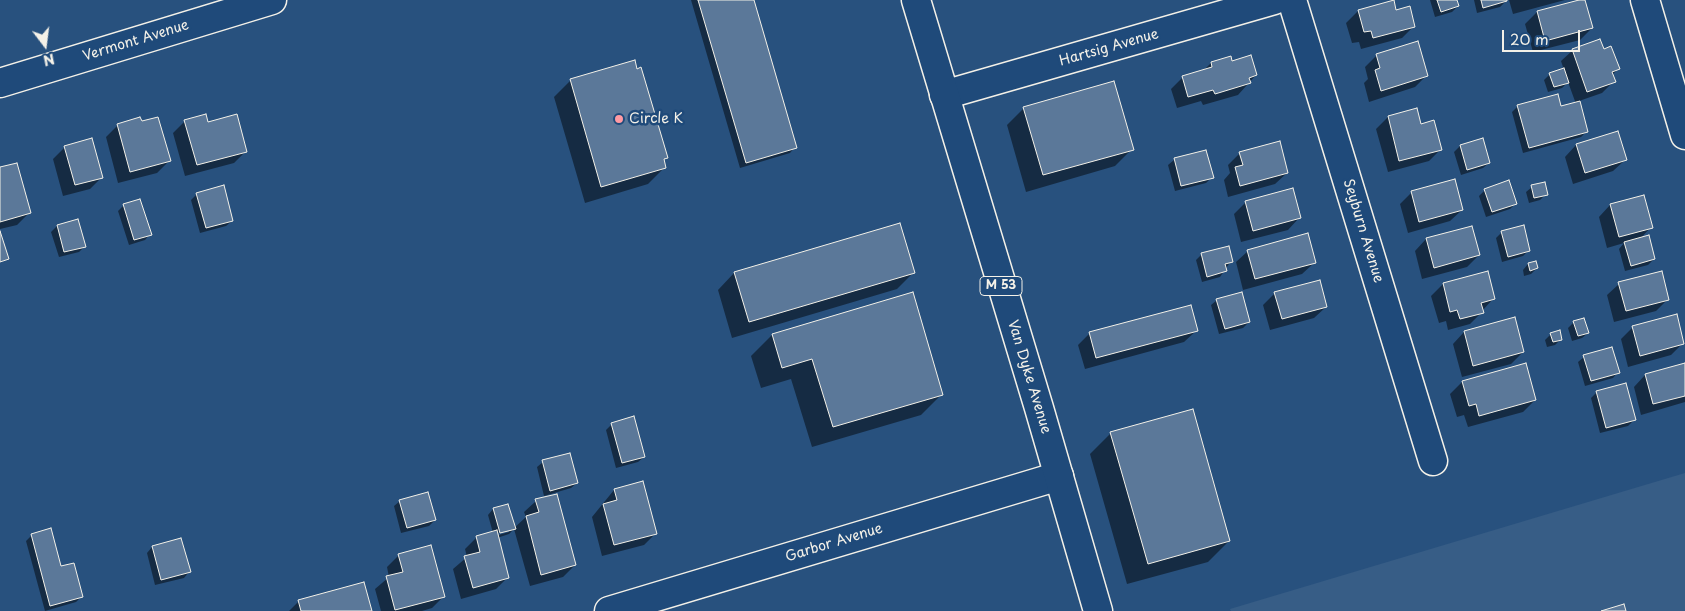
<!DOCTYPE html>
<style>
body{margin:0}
#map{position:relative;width:1685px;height:611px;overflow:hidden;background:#28517e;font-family:"Playpen Sans",sans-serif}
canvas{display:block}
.north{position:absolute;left:20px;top:20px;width:50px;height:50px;-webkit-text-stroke:4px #1f4a7a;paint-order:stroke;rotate:165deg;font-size:14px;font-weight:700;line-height:20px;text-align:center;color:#f4f1e8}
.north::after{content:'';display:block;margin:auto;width:18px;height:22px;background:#f4f1e8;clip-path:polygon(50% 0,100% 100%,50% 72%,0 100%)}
.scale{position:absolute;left:1502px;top:30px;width:78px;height:22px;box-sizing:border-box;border:2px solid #f4f1e8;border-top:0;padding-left:6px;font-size:15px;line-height:18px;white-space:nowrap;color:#f4f1e8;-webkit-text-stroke:4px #1f4a7a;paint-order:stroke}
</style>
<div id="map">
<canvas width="1685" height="611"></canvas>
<div class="north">N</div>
<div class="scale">20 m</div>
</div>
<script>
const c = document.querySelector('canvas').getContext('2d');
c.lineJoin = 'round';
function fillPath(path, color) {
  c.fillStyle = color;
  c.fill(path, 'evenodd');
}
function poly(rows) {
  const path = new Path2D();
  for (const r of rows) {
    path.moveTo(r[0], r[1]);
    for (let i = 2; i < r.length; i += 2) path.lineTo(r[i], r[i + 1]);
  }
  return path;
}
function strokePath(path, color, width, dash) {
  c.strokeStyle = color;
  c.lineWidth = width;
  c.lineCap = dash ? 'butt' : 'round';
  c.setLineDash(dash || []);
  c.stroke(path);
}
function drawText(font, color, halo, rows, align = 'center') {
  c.font = font + ' "Playpen Sans",sans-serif';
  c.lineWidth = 5;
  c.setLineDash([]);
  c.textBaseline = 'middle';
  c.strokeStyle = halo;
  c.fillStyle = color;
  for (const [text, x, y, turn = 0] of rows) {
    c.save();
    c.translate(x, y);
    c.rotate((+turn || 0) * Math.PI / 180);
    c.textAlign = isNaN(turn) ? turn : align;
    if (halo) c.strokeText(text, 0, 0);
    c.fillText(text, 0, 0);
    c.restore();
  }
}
fillPath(poly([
 [1685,473,1685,611,1231,611,1230,609]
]), '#375d86');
fillPath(poly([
 [691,0,752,0,795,147,790,153,740,168],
 [1430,0,1456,0,1458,6,1452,12,1435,17],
 [1474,0,1505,0,1506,1,1500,7,1477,13],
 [1509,0,1565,0,1513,14],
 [1584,0,1592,28,1580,40,1533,52,1525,24,1537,12],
 [1358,11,1396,11,1414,26,1402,38,1361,49,1359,42,1352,43,1346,23],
 [1573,50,1603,51,1618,69,1612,75,1614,81,1602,93,1579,101,1587,131,1581,137,1523,153,1512,112,1518,106,1560,108,1576,104,1568,82,1562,88,1548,92,1544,80,1550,74,1564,70,1561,61],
 [1377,55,1427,75,1415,87,1369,102,1364,83,1368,79,1365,67],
 [1230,58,1231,62,1256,75,1238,95,1203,105,1201,101,1177,108,1171,89,1183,77,1203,71,1211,63],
 [571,80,666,158,663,161,665,167,648,184,585,203,554,97],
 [1024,108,1132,149,1115,166,1026,192,1007,125],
 [1388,117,1441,149,1429,161,1388,172,1376,129],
 [185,121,207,123,246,151,234,163,185,176,173,133],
 [118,125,169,161,157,173,118,183,106,137],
 [1482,140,1489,163,1483,168,1461,175,1454,152,1460,146],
 [1576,145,1625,160,1613,171,1573,184,1565,157],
 [65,147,102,177,90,189,63,196,53,159],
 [1205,151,1212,177,1206,183,1175,191,1168,165,1174,160],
 [1240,153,1287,173,1275,184,1228,197,1224,180,1230,173,1228,165],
 [0,169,29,213,17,225,0,229],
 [1532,187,1546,194,1540,200,1529,203,1526,192],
 [1485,190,1516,203,1510,209,1486,217,1479,196],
 [1412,192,1462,210,1450,221,1408,233,1400,204],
 [197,194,232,221,226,226,200,233,191,200],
 [1246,202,1299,218,1288,230,1241,242,1234,214],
 [124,205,150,234,145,240,129,245,118,211],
 [1610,205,1651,227,1640,239,1654,259,1648,265,1625,271,1619,249,1624,243,1607,248,1599,217],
 [78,221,85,246,79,252,59,257,51,232,57,226],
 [1502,232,1529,250,1523,256,1502,262,1496,238],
 [1426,239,1479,255,1467,267,1422,279,1415,251],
 [1248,251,1314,263,1302,274,1243,290,1236,262],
 [1202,254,1231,261,1220,277,1202,282,1196,260],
 [1528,264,1537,268,1531,274,1524,276,1523,270],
 [914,272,897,289,732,338,718,290,734,273],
 [1487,272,1494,298,1482,311,1482,312,1470,324,1448,330,1446,321,1439,323,1431,296,1443,284],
 [1619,284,1668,299,1656,311,1614,322,1607,295],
 [1275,293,1326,307,1314,318,1270,330,1263,305],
 [1217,300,1249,322,1243,328,1219,334,1211,305],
 [1574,322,1588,333,1582,338,1572,341,1568,328],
 [1633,327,1683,343,1671,355,1628,367,1621,339],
 [1196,331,1184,342,1085,369,1078,345,1090,333],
 [1464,332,1523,352,1511,364,1462,377,1453,344],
 [1551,334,1561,339,1555,345,1547,347,1545,340],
 [772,335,942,394,921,415,812,447,791,379,761,388,751,356],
 [1584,357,1618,372,1613,378,1585,386,1578,362],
 [1685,364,1685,402,1641,415,1634,387,1645,375],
 [1462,382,1535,400,1523,412,1468,427,1464,415,1457,417,1450,394],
 [1597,392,1634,420,1628,426,1600,433,1591,398],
 [612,424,644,457,638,462,616,468,606,430],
 [1111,433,1229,541,1208,562,1127,584,1090,454],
 [543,462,577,483,571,488,544,496,537,467],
 [614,490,656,533,644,545,602,556,592,517],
 [400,501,435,520,429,526,401,533,394,506],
 [536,501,575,565,563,577,530,586,514,529,509,534,497,538,508,577,496,589,461,599,453,569,467,557,465,549,477,537,493,533,488,515,493,509,507,505,514,528,526,517,524,512],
 [509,530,509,532,495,536,494,534],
 [32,535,82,596,76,602,45,611,26,541],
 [152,547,189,572,184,578,155,585,147,553],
 [399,555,444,596,432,608,422,611,381,611,375,589,389,577,387,567],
 [299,601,371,611,289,611]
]), '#0007');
const building = poly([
 [698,0,754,0,797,148,746,163,698,0],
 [1394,0,1396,10,1410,6,1415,27,1373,38,1371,31,1364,32,1358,10,1394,0],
 [1437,0,1457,0,1459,6,1441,12,1437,0],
 [1481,0,1507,0,1507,1,1483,8,1481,0],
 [1579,0,1585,0,1593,28,1545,41,1537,11,1579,0],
 [1600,39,1604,49,1611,46,1620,69,1612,72,1616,82,1587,92,1572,49,1600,39],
 [1418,41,1428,76,1381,91,1375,70,1380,68,1376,54,1418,41],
 [1251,55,1257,75,1249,78,1251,83,1215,94,1213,90,1188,97,1182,76,1212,67,1211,62,1231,56,1232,61,1251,55],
 [635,60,637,69,641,67,668,158,664,159,666,168,601,187,570,79,635,60],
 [1564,68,1569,83,1554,87,1549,73,1564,68],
 [1114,81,1134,150,1043,175,1023,107,1114,81],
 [1558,94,1561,106,1580,101,1588,132,1529,148,1517,105,1558,94],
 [1417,108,1421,124,1434,120,1442,150,1399,161,1388,116,1417,108],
 [206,114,208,122,237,114,247,152,197,165,184,120,206,114],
 [140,117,142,121,158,117,171,161,130,172,117,124,140,117],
 [1618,131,1627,160,1585,173,1576,144,1618,131],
 [92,138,103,178,75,185,64,146,92,138],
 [1483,138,1490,163,1467,170,1460,145,1483,138],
 [1280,141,1288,173,1240,186,1235,167,1243,165,1239,152,1280,141],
 [1206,150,1214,178,1181,186,1174,158,1206,150],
 [17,163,31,213,0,222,0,167,17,163],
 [1455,179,1463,210,1419,222,1411,191,1455,179],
 [1509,180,1517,204,1492,212,1484,189,1509,180],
 [1545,182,1548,195,1534,198,1531,185,1545,182],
 [224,185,233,221,206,228,196,193,224,185],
 [1293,188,1301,218,1253,231,1245,201,1293,188],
 [1644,195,1653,228,1619,237,1610,204,1644,195],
 [140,199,152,235,134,240,123,204,140,199],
 [78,219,86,247,64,252,57,225,78,219],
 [900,223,915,273,749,322,734,272,900,223],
 [1524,225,1530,251,1508,257,1501,231,1524,225],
 [1472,226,1480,255,1434,268,1426,238,1472,226],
 [0,231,9,259,0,262,0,231],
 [1308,233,1316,263,1255,279,1247,250,1308,233],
 [1649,235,1655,259,1631,266,1624,242,1649,235],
 [1229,246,1233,262,1225,264,1227,271,1207,277,1201,253,1229,246],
 [1536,261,1538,268,1530,271,1528,263,1536,261],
 [1488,271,1495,299,1481,303,1484,313,1460,319,1457,310,1450,312,1443,283,1488,271],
 [1662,271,1669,300,1626,311,1618,282,1662,271],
 [1320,280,1327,307,1282,319,1274,292,1320,280],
 [913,292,943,395,833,427,812,359,782,368,772,334,913,292],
 [1242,292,1250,322,1225,329,1216,299,1242,292],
 [1191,305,1198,331,1096,358,1089,332,1191,305],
 [1677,314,1684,344,1640,356,1632,326,1677,314],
 [1515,317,1524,352,1473,366,1464,331,1515,317],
 [1584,318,1589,333,1578,336,1573,321,1584,318],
 [1560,330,1562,340,1553,342,1550,333,1560,330],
 [1612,347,1620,373,1591,381,1583,355,1612,347],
 [1526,363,1536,400,1479,416,1476,404,1469,406,1462,381,1526,363],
 [1685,363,1685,396,1653,404,1645,374,1685,363],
 [1626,383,1636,420,1606,428,1596,391,1626,383],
 [1193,409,1230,541,1148,564,1110,432,1193,409],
 [634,416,645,457,622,463,611,423,634,416],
 [570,453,578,483,550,491,542,460,570,453],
 [643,481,657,534,614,545,603,504,617,500,614,489,643,481],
 [428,492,436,520,407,528,399,500,428,492],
 [557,494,576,565,541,575,526,516,539,512,535,499,557,494],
 [508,504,516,529,500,533,493,508,508,504],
 [51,528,61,566,74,563,83,597,50,606,31,534,51,528],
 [497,530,509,578,473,588,464,556,480,552,476,536,497,530],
 [181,538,191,572,161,580,152,546,181,538],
 [431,545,445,597,395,610,386,576,403,572,398,554,431,545],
 [364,582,372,611,301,611,298,600,364,582],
 [1624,604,1626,611,1601,611,1624,604]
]);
fillPath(building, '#5b7899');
strokePath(building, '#f4f1e8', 1);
const minor = poly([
 [1292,0,1433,461],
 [1645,0,1685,135],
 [0,83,272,0],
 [944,95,1274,0],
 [609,611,1059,476]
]);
const primary = poly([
 [916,0,1039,408,1098,611]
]);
strokePath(minor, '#f4f1e8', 31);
strokePath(primary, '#f4f1e8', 31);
strokePath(minor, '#1f4a7a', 28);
strokePath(primary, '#1f4a7a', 28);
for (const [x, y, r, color] of [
 [619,119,5,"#ff9aa2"]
]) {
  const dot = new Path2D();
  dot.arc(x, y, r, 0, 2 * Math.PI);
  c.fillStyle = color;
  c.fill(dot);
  strokePath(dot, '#1f4a7a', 2);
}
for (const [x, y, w] of [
 [1001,286,42]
]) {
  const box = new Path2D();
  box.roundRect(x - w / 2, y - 9.5, w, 19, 4);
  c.fillStyle = '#1f4a7a';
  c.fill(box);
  strokePath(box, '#f4f1e8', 1);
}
drawText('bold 12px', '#f4f1e8', null, [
 ["M 53",1001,286]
]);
drawText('14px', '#f4f1e8', '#1f4a7a', [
 ["Vermont Avenue",136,41,-17],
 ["Hartsig Avenue",1109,48,-16],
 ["Seyburn Avenue",1363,231,73],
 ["Van Dyke Avenue",1029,377,73],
 ["Garbor Avenue",834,543,-17]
]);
drawText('14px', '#f4f1e8', '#1f4a7a', [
 ["Circle K",629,119]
], 'left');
</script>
